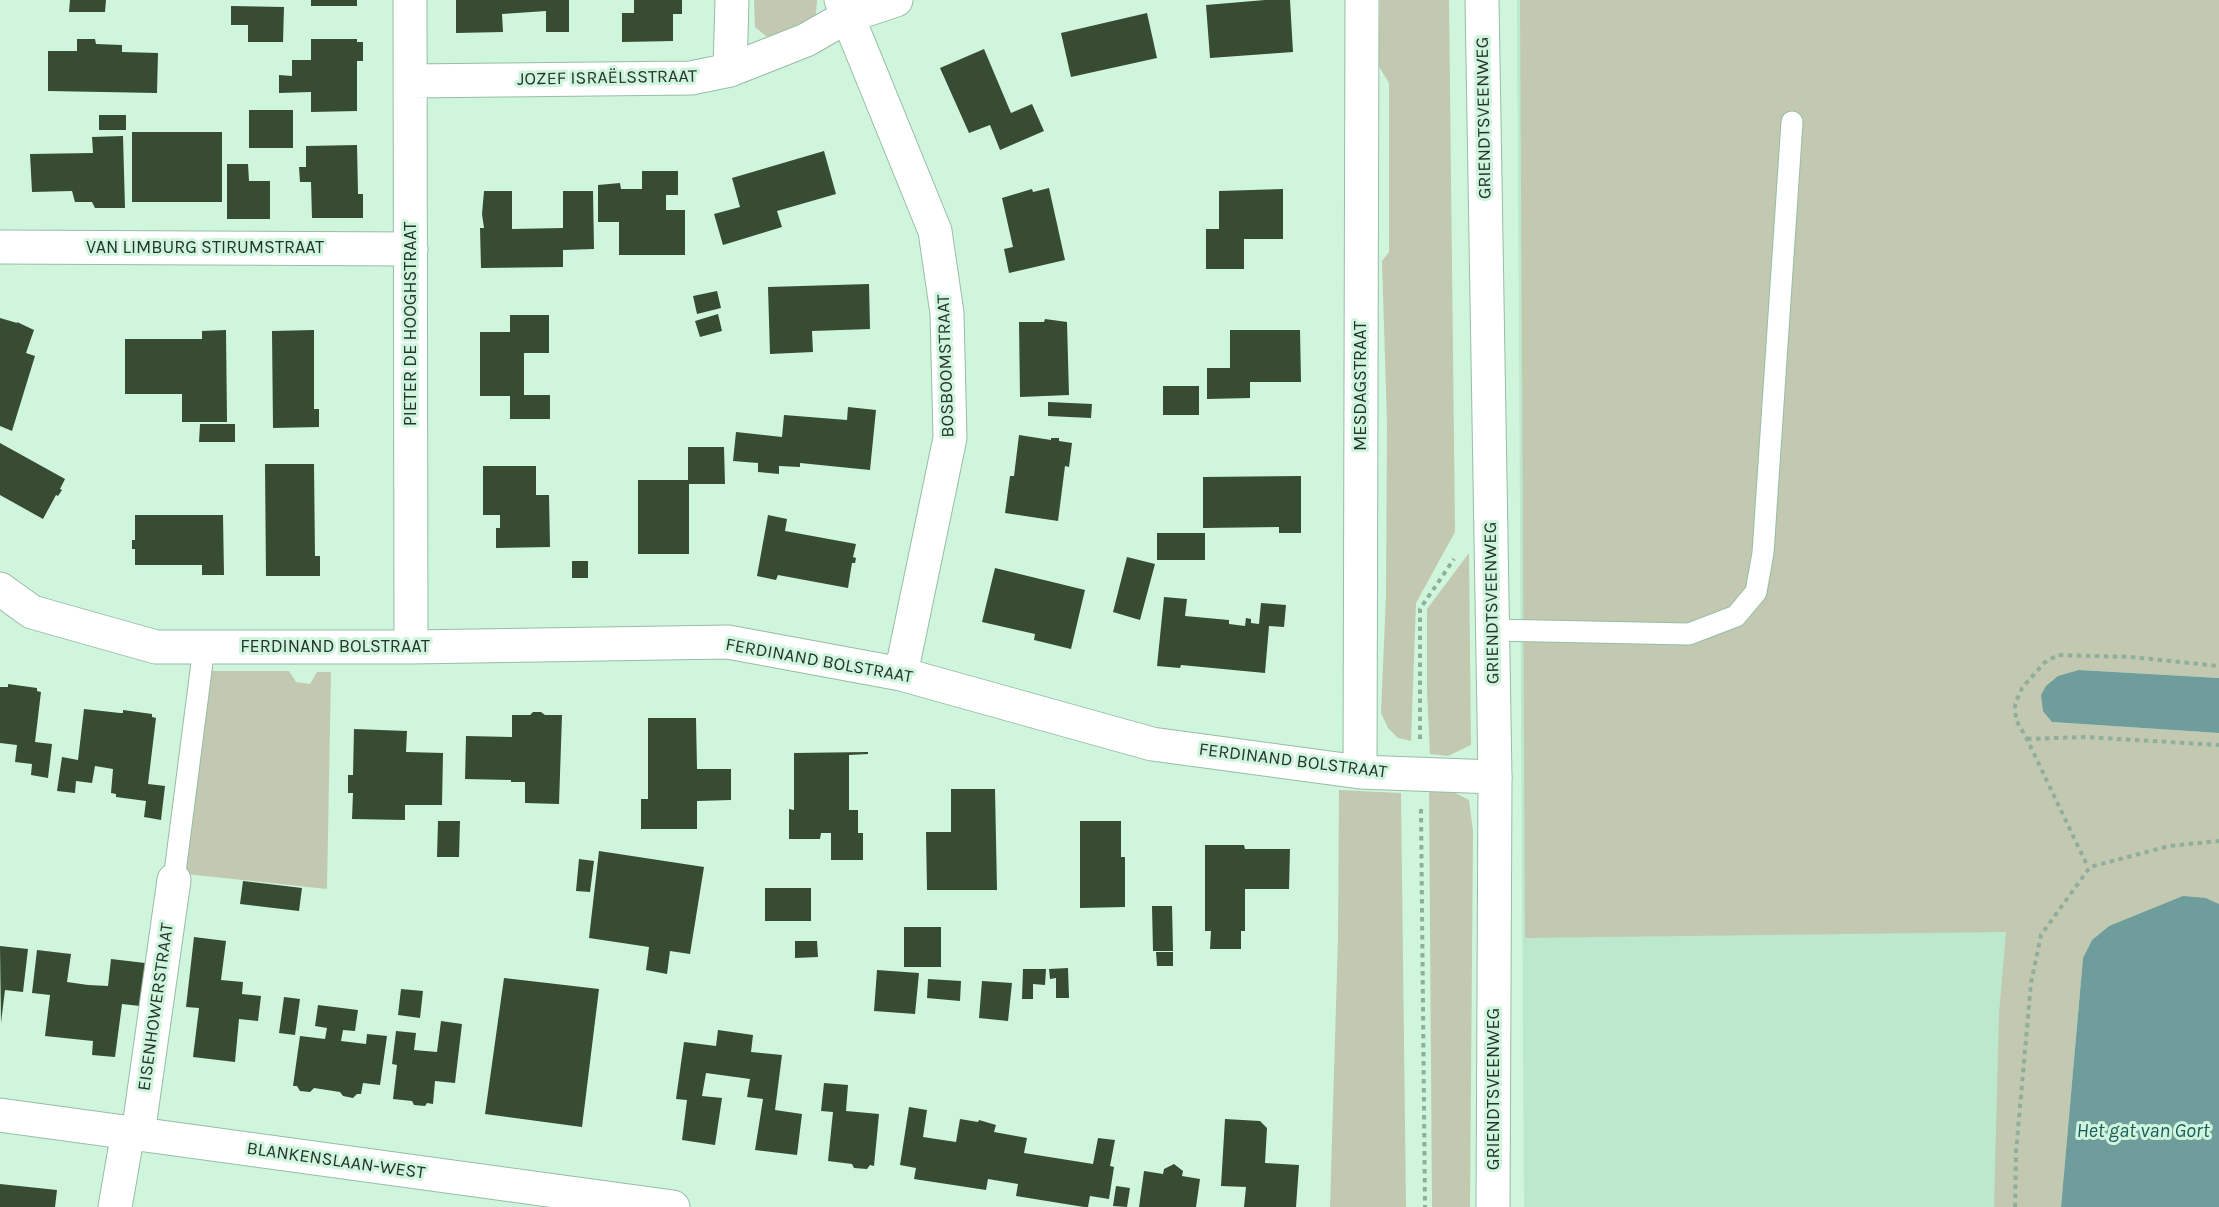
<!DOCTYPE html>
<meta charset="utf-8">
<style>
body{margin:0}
canvas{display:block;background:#cff5dd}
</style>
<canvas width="2219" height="1207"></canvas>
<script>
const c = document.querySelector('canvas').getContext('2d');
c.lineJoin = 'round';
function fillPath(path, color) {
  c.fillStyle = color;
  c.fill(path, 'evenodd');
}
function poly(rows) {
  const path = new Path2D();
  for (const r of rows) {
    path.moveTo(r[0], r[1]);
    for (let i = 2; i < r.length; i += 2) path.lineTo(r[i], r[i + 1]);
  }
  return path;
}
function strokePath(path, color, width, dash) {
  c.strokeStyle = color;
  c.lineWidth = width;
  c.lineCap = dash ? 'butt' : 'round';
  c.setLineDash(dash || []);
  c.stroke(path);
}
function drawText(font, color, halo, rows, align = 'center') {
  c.font = font + ' Karla,sans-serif';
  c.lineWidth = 6;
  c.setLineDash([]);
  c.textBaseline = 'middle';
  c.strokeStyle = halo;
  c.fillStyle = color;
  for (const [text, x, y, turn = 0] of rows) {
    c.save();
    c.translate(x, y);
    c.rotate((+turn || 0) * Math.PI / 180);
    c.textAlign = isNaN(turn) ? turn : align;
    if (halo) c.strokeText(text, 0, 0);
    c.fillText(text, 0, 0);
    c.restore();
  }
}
fillPath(poly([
 [1517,0,2090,0,1999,1207,1524,1207]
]), '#bce8ce');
fillPath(poly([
 [754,0,817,0,816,13,813,23,777,38,767,37,755,27],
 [1380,0,1449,0,1455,532,1416,603,1411,741,1398,738,1388,728,1381,713,1386,595,1387,423,1382,261,1389,252,1389,83,1378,65],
 [1520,0,2219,0,2219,678,2079,670,2052,722,2219,733,2219,904,2206,898,2109,926,2092,940,2083,958,2061,1207,1994,1207,1999,1013,2006,932,1525,938],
 [1469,553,1471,745,1448,756,1430,754,1427,691,1427,609],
 [210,671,289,671,296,682,310,684,317,672,331,672,327,889,186,874,183,860],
 [1445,788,1469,800,1473,831,1470,1207,1432,1207,1429,789],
 [1339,790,1401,793,1406,1207,1330,1207,1338,938]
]), '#c2c9b0');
fillPath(poly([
 [2079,670,2219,678,2219,733,2052,722,2043,711,2041,695,2046,686,2058,676],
 [2183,896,2206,898,2219,904,2219,1207,2061,1207,2083,958,2092,940,2109,926]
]), '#6e9d9c');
fillPath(poly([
 [70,0,106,0,105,12,69,12],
 [311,0,357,0,357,6,311,6],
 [456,0,569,0,569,32,546,32,546,11,502,14,503,32,456,33],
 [634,0,682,0,682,14,673,14,673,41,622,42,622,13,634,13],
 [1265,0,1290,0,1293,52,1210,58,1206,5],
 [231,6,284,7,283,42,248,42,248,25,231,25],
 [1147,13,1157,58,1071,77,1061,33],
 [77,39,95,39,96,44,122,45,122,52,158,53,157,93,48,91,48,51,77,51],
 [311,39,357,39,357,42,363,42,363,61,357,61,357,111,311,112,311,92,279,93,279,75,292,76,292,60,311,60],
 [984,49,1011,113,1032,104,1044,131,1000,150,990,125,969,133,940,68],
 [249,110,293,110,293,148,249,148],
 [99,115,126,115,126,130,99,130],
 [132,132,222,132,222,202,132,202],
 [123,136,125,208,95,208,92,202,75,202,72,191,32,192,30,154,93,153,92,137],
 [357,145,358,194,363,194,363,218,312,218,311,182,300,182,299,167,306,167,306,146],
 [824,151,836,194,777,211,782,227,723,245,714,214,740,207,732,178],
 [227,164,248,164,249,181,270,181,270,219,227,219],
 [642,171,678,171,678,195,666,195,666,210,685,210,685,255,619,255,619,222,598,222,598,185,620,183,621,189,642,189],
 [1049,188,1065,260,1009,273,1004,249,1013,247,1002,198,1032,189,1033,192],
 [1283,189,1283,239,1244,239,1244,269,1206,269,1206,229,1219,229,1219,191],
 [484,191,512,191,512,229,563,228,563,191,593,191,594,249,563,250,563,267,481,268,480,228,484,228,482,214],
 [869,284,870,329,812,331,813,352,770,354,768,287],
 [717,291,721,308,697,314,693,296],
 [718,314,722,331,700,337,695,321],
 [510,315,549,315,549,353,524,353,524,395,550,395,550,419,510,419,510,396,480,396,480,332,510,332],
 [0,318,17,323,17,322,34,330,26,353,35,356,12,431,0,426],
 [1045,319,1067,322,1069,395,1020,397,1019,322,1044,322],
 [226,330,227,422,182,422,182,394,125,394,125,339,202,339,202,331],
 [314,330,314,409,319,409,319,427,273,428,272,331],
 [1230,330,1300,330,1301,382,1250,382,1250,398,1207,399,1207,368,1230,368],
 [1163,386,1199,386,1199,415,1163,415],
 [1048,402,1092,404,1091,418,1048,416],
 [848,407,876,410,870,470,800,463,800,467,779,466,779,474,758,472,758,463,733,461,736,432,782,437,784,415,847,420],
 [200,424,235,424,235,442,199,442],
 [1019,435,1051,440,1051,438,1059,438,1059,441,1072,443,1069,467,1065,466,1058,521,1005,513,1010,476,1014,476],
 [0,443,65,479,60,489,62,490,58,496,56,495,43,519,0,495],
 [688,447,724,447,725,484,689,484,689,554,638,554,638,480,688,480],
 [265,464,314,464,315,556,320,556,320,576,266,576],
 [483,466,536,466,536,495,549,495,550,547,496,548,496,528,500,528,500,515,483,515],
 [1301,476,1301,533,1279,533,1279,527,1203,528,1203,477],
 [135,515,223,515,224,575,202,575,202,565,135,565,135,549,132,549,132,540,135,540],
 [768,515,787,519,785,531,856,544,853,557,856,558,855,563,852,563,848,588,778,575,776,580,757,576],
 [1157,533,1205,533,1205,560,1157,560],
 [1127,557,1155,564,1140,620,1113,612],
 [572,561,588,561,588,578,572,578],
 [995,568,1085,590,1071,649,1034,640,1035,634,982,622],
 [1164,597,1187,599,1185,616,1229,620,1229,624,1245,626,1246,618,1251,619,1251,623,1259,624,1261,603,1286,605,1284,627,1269,626,1265,673,1181,665,1180,668,1157,666],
 [8,684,37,688,37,691,41,692,35,742,52,744,48,778,31,775,32,764,15,762,17,745,0,743,0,687,8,687],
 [84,709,120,713,123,713,123,710,152,714,152,717,156,718,148,784,165,786,161,820,144,817,146,801,116,797,116,794,111,793,113,769,95,766,92,783,76,781,75,793,57,791,62,757,78,760],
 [533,712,541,712,545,715,562,715,559,804,525,803,525,782,511,782,511,780,465,779,466,736,512,737,512,715,530,715],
 [648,718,696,718,697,769,731,769,731,800,697,801,697,829,641,829,641,799,648,799],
 [354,729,407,731,406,752,443,753,442,805,405,805,405,820,352,819,353,793,348,793,348,775,353,775],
 [868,752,868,754,849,755,849,810,858,810,858,833,863,833,863,860,831,860,831,833,821,833,820,839,789,839,789,809,794,810,794,753],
 [951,789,995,789,997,890,927,890,926,832,951,832],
 [438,821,460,821,459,857,437,857],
 [1080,821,1121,821,1121,857,1125,857,1125,907,1080,908],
 [1205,845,1244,845,1245,849,1290,849,1289,889,1245,889,1245,931,1241,931,1241,949,1210,949,1211,931,1205,931],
 [599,851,704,867,690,954,670,951,667,974,646,970,649,947,589,938],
 [579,859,594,861,590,892,576,891],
 [243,881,302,888,299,911,240,904],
 [765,888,811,888,811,921,765,921],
 [1152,906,1172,906,1173,951,1153,951],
 [904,927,941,927,941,967,904,967],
 [194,937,226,941,221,980,243,982,242,994,261,996,258,1021,239,1019,235,1062,193,1057,199,1008,186,1007],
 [795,941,817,941,818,957,795,958],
 [0,946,28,949,23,992,5,990,1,1023],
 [37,950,71,954,67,982,88,985,108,986,111,959,145,963,140,1006,122,1004,115,1057,92,1055,93,1041,45,1036,50,995,32,993],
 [1156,952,1173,952,1173,966,1157,966],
 [1068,968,1069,998,1056,998,1056,978,1050,979,1049,969],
 [1023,969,1046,969,1045,985,1033,984,1033,999,1022,999],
 [877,970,919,973,915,1014,874,1011],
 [504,978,599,989,582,1127,485,1114],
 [928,979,961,981,960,1001,927,998],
 [982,981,1012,983,1008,1021,979,1018],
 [401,989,423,991,420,1018,398,1015],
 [284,997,300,999,295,1035,279,1033],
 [318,1005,358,1010,355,1031,343,1030,341,1041,366,1044,367,1034,387,1036,380,1085,363,1083,361,1094,357,1094,353,1098,343,1096,340,1092,314,1088,310,1092,300,1091,297,1086,293,1086,300,1036,325,1039,327,1028,315,1026],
 [441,1021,462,1024,455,1083,435,1081,433,1104,427,1103,425,1106,414,1105,412,1101,393,1099,397,1065,392,1064,396,1031,416,1033,414,1050,437,1052],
 [718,1030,753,1035,751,1052,782,1055,775,1110,802,1114,797,1155,755,1150,763,1099,747,1097,750,1079,706,1073,702,1096,722,1098,715,1145,682,1140,687,1100,676,1099,684,1042,716,1046],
 [824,1083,848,1085,846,1111,879,1114,874,1166,870,1165,867,1169,854,1168,852,1164,828,1161,833,1112,821,1111],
 [909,1107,927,1110,923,1137,956,1142,960,1119,978,1122,979,1120,996,1125,994,1132,1027,1138,1024,1153,1093,1164,1098,1138,1115,1140,1110,1166,1114,1167,1109,1199,1090,1196,1088,1207,1084,1207,1016,1196,1018,1184,988,1179,986,1190,914,1179,916,1168,900,1165],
 [1225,1119,1260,1121,1267,1128,1265,1163,1299,1165,1296,1207,1244,1207,1246,1187,1221,1186],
 [1174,1164,1183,1171,1182,1176,1200,1179,1196,1207,1139,1207,1144,1171,1163,1174,1164,1169],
 [0,1184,57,1190,55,1207,0,1207],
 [1116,1186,1130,1188,1127,1207,1113,1206]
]), '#374c32');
const service = poly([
 [1492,630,1689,634,1736,616,1756,592,1763,553,1792,122],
 [174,880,204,647]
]);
const minor = poly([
 [410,0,411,647],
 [841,0,935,231,947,313,950,438,901,674],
 [730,70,732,0],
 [410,81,691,78,730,70,806,40,848,16,896,0],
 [0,247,411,249],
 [0,589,32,612,156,647,411,647,728,642,901,674,1152,744,1360,772,1495,777],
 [1360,772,1362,0],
 [0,1115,673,1207],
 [138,1134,174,880],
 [115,1207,128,1132]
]);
const tertiary = poly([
 [1482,0,1495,777,1493,1207]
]);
strokePath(service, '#98bca6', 23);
strokePath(minor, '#98bca6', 35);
strokePath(tertiary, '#98bca6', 35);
strokePath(poly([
 [1420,739,1420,609,1454,559],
 [2027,739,2085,737,2219,745],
 [1421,809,1425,1207],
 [2086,863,2027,739,2016,720,2015,704,2022,688,2044,663,2058,655,2131,657,2219,666],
 [2015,1207,2016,1152,2031,983,2041,935,2090,867,2169,846,2219,841]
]), '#91ae9c', 4, [4.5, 4.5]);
strokePath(service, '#fff', 21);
strokePath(minor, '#fff', 33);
strokePath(tertiary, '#fff', 33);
drawText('18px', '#26352c', '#cff5dd', [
 ["JOZEF ISRAËLSSTRAAT",607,78,-1],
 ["GRIENDTSVEENWEG",1484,118,-91],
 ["VAN LIMBURG STIRUMSTRAAT",205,248],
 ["PIETER DE HOOGHSTRAAT",411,324,-90],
 ["BOSBOOMSTRAAT",946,366,-92],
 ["MESDAGSTRAAT",1361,386,-90],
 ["GRIENDTSVEENWEG",1492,603,-91],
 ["FERDINAND BOLSTRAAT",335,647],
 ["FERDINAND BOLSTRAAT",819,661,10],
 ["FERDINAND BOLSTRAAT",1293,761,7],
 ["EISENHOWERSTRAAT",156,1007,-82],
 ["GRIENDTSVEENWEG",1494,1089,-90],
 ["BLANKENSLAAN-WEST",336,1161,8]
]);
drawText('italic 20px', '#195b5c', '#cff5dd', [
 ["Het gat van Gort",2143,1131]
]);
</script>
